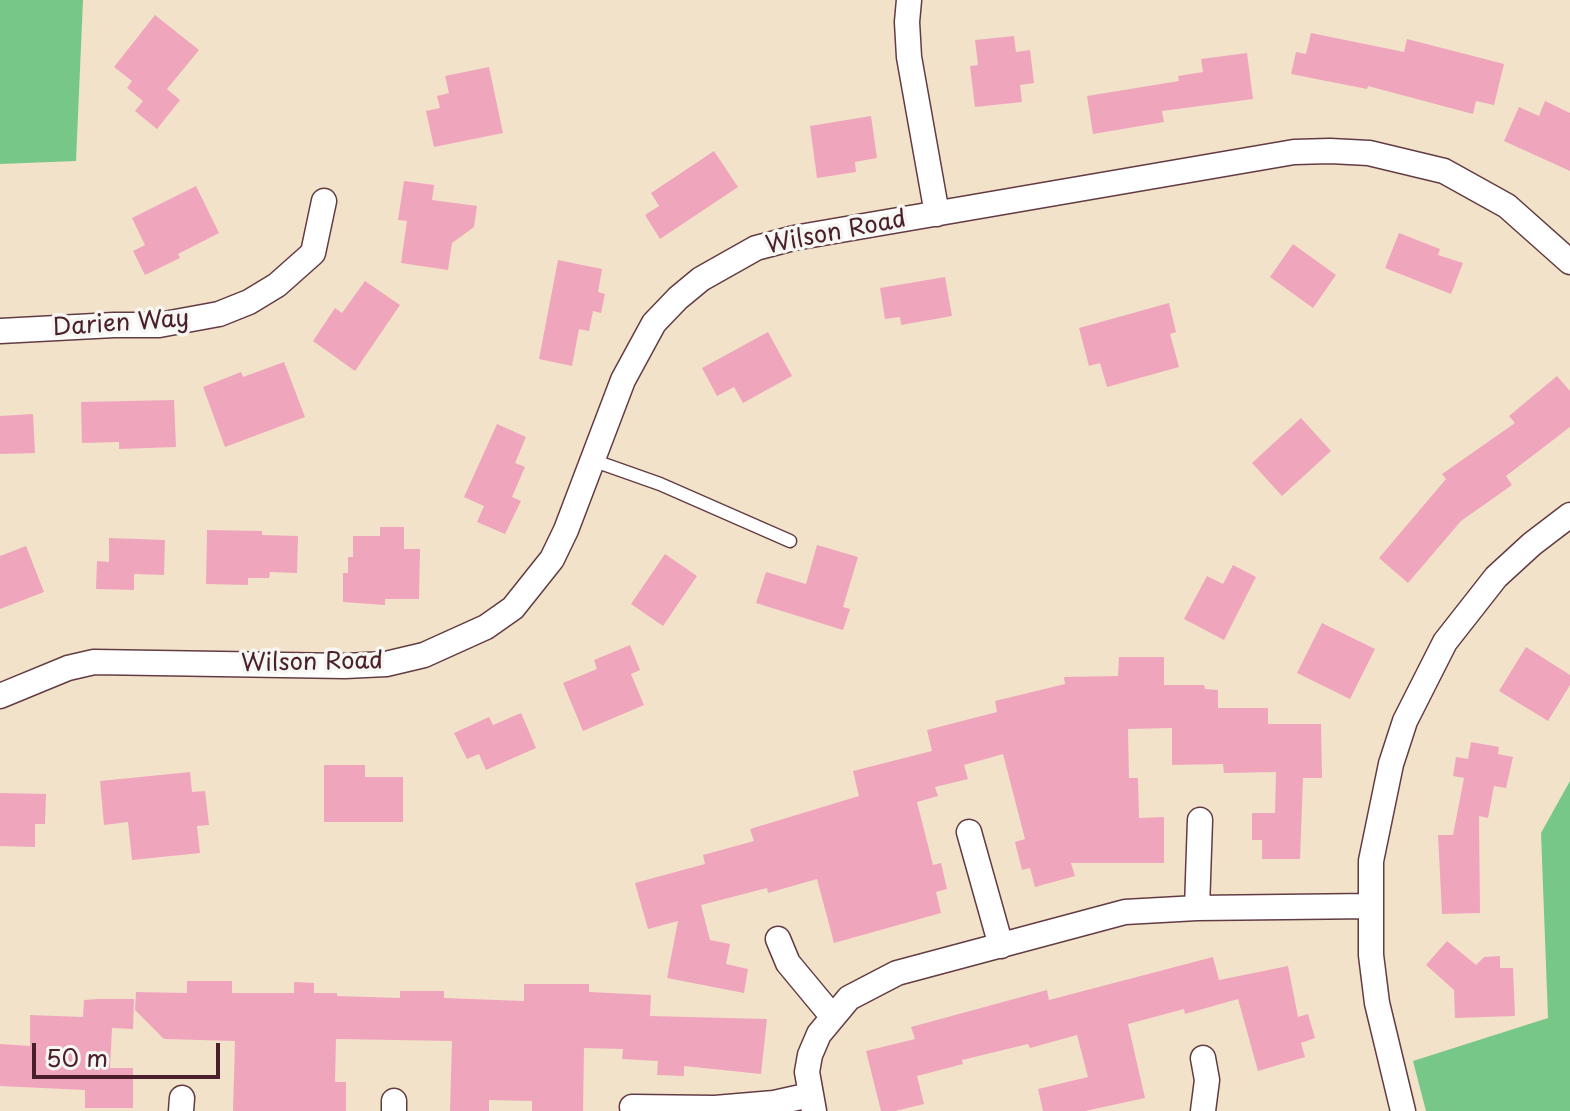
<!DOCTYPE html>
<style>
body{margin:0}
#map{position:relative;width:1570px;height:1111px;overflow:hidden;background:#f2e2c9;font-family:"Playpen Sans",sans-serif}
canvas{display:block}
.scale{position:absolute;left:32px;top:1043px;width:188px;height:36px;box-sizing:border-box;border:4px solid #4a1f2b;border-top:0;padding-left:10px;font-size:24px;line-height:28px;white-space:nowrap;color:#4a1f2b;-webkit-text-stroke:6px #f6f6f2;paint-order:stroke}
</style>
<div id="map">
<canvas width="1570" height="1111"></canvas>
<div class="scale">50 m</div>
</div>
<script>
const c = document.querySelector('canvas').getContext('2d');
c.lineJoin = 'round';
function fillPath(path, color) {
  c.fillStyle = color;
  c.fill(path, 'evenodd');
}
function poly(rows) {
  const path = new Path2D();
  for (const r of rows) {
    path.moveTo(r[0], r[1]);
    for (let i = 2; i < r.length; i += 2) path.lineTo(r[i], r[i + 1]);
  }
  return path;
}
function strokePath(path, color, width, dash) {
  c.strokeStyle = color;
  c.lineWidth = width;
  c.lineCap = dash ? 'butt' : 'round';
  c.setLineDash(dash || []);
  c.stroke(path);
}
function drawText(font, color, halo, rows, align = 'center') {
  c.font = font + ' "Playpen Sans",sans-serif';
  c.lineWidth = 7;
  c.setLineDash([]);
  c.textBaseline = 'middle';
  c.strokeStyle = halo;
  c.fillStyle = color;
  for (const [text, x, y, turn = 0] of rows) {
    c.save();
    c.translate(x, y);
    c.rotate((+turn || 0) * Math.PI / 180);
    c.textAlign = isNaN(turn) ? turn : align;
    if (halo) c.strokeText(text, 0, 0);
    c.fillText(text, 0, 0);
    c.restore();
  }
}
fillPath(poly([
 [0,0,83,0,76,161,0,164],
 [1570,781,1570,1111,1426,1111,1413,1061,1548,1018,1541,833]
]), '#77c788');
fillPath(poly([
 [155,15,199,50,167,89,180,100,157,129,135,111,143,101,127,88,132,81,114,67],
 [1311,33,1404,52,1407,39,1504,64,1494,105,1476,101,1473,114,1368,86,1367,89,1291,74,1296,52,1306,54],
 [1014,36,1016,52,1030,50,1034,83,1020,85,1022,102,975,107,970,66,978,65,975,40],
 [1247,53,1253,99,1162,111,1164,122,1093,134,1087,96,1179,81,1178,76,1203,72,1201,59],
 [489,67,503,133,434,147,426,111,440,108,437,96,449,93,445,76],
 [1545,101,1570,113,1570,171,1504,141,1519,107,1539,116],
 [871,116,877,158,855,162,856,172,817,178,810,126],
 [714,151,738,187,660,239,645,215,659,206,651,193],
 [404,181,434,185,432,200,477,206,474,227,452,243,448,270,401,263,407,221,398,220],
 [196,186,219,233,178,254,180,258,145,275,133,251,145,245,132,218],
 [1399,233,1440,249,1438,255,1463,263,1451,294,1385,268],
 [1293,244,1336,275,1313,308,1270,277],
 [558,260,602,269,598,292,605,294,601,313,593,311,589,331,579,329,572,366,539,359],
 [945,277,952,316,901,325,900,317,885,319,880,288],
 [365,281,400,305,355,371,313,341,335,308,342,313],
 [1169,303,1176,332,1170,334,1179,367,1107,387,1100,363,1089,366,1079,328],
 [768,332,792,376,743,403,734,387,717,396,702,368],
 [284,362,305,417,225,447,203,387,241,372,243,377],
 [1557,376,1570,391,1570,427,1506,476,1512,485,1461,521,1408,583,1379,558,1446,479,1442,474,1515,423,1509,416],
 [174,400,176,447,119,449,119,442,82,443,81,402],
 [33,414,35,453,0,454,0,416],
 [1301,418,1331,451,1282,496,1252,463],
 [497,424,526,437,515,463,525,467,512,497,521,501,505,534,477,522,484,506,464,497],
 [380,527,404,527,404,549,420,549,419,599,385,599,385,605,343,602,343,573,348,573,348,557,353,557,353,536,380,536],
 [207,530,262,531,262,535,298,536,297,573,270,572,269,578,248,578,248,585,206,584],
 [109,538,165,540,164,575,134,574,134,590,96,589,97,561,109,562],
 [817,545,858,557,843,607,850,609,843,630,756,603,766,572,806,584],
 [26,546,44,592,0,609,0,556],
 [665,554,697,576,663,626,631,604],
 [1233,565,1256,577,1224,640,1184,619,1207,576,1223,584],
 [1322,623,1375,649,1350,699,1297,673],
 [630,645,640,670,631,674,644,705,583,731,563,683,597,669,594,660],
 [1526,647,1570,675,1570,685,1548,721,1499,691],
 [1119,657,1164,657,1164,685,1204,685,1205,689,1218,690,1218,708,1268,708,1268,724,1321,724,1322,778,1303,778,1300,859,1262,859,1262,840,1252,840,1252,813,1275,813,1276,772,1224,773,1223,764,1172,765,1172,728,1128,729,1129,778,1138,778,1139,818,1164,817,1164,863,1071,863,1075,876,1035,887,1030,868,1022,870,1015,842,1025,839,1003,754,964,765,968,779,935,787,938,796,917,802,933,865,941,863,947,889,936,892,941,913,834,943,817,879,768,893,767,888,701,905,710,940,730,944,726,964,748,969,744,993,667,978,678,921,648,929,635,883,705,864,703,855,754,841,750,829,859,796,853,771,932,751,927,730,997,712,995,701,1065,684,1064,677,1118,676],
 [521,713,536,748,486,770,479,754,467,759,454,733,489,717,493,725],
 [1471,742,1499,747,1498,754,1513,757,1506,788,1494,786,1488,818,1479,816,1480,913,1442,914,1438,835,1453,835,1464,778,1453,776,1456,757,1468,759],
 [324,765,365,765,365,777,403,777,403,822,324,822],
 [190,772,192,792,205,791,209,825,197,826,200,853,132,860,128,822,104,825,100,781],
 [0,793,46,794,45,824,35,824,35,847,0,846],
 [1447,941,1476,965,1484,957,1500,956,1500,968,1513,968,1515,1016,1455,1018,1454,990,1426,965],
 [1213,957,1219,980,1288,966,1298,1017,1308,1014,1315,1038,1301,1043,1305,1057,1258,1071,1238,999,1185,1014,1184,1009,1128,1024,1145,1098,1085,1111,1043,1111,1038,1089,1088,1077,1077,1035,1030,1048,1028,1044,962,1060,963,1064,917,1076,924,1104,895,1111,881,1111,866,1051,915,1039,911,1027,1047,990,1049,1000],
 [187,981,232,981,232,993,294,993,294,982,314,983,314,993,337,993,337,996,400,998,400,991,444,991,444,998,524,1001,524,984,589,984,589,992,651,995,650,1016,767,1019,761,1074,684,1066,684,1076,657,1075,658,1061,622,1059,623,1049,584,1048,583,1111,532,1111,532,1101,489,1100,489,1111,450,1111,452,1041,336,1039,335,1082,346,1082,346,1111,233,1111,235,1041,164,1039,135,1010,136,992,187,993],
 [98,999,134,999,133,1029,112,1028,110,1068,133,1068,133,1108,85,1108,85,1090,0,1086,0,1044,30,1046,30,1015,83,1017,84,1000]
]), '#efa6bd');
const service = poly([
 [592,460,660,484,790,541]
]);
const minor = poly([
 [909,0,907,22,909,57,937,214],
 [0,331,114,325,159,325,219,314,249,302,277,285,313,253,324,201],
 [0,696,68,668,94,662,345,666,386,664,424,655,486,627,513,608,552,559,566,530,623,380,654,323,678,298,701,279,756,248,794,238,1294,152,1330,151,1369,153,1444,171,1507,206,1570,262],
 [969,832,1001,946],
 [1197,908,1200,820],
 [778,939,788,963,832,1016],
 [632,1107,715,1108,774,1103,810,1095],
 [181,1111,182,1098],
 [394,1111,394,1101],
 [814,1111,807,1072,810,1055,819,1034,849,998,897,973,1125,912,1197,908,1371,906],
 [1203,1111,1207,1080,1203,1058],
 [1403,1111,1377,1003,1371,955,1371,861,1391,764,1405,721,1445,642,1496,577,1532,544,1570,515]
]);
strokePath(service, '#633c43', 15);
strokePath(minor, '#633c43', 27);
strokePath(service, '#fff', 12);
strokePath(minor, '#fff', 24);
drawText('24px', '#4a1f2b', '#f6f6f2', [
 ["Wilson Road",836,233,-11],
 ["Darien Way",121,324,-4],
 ["Wilson Road",312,663,-1]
]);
</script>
